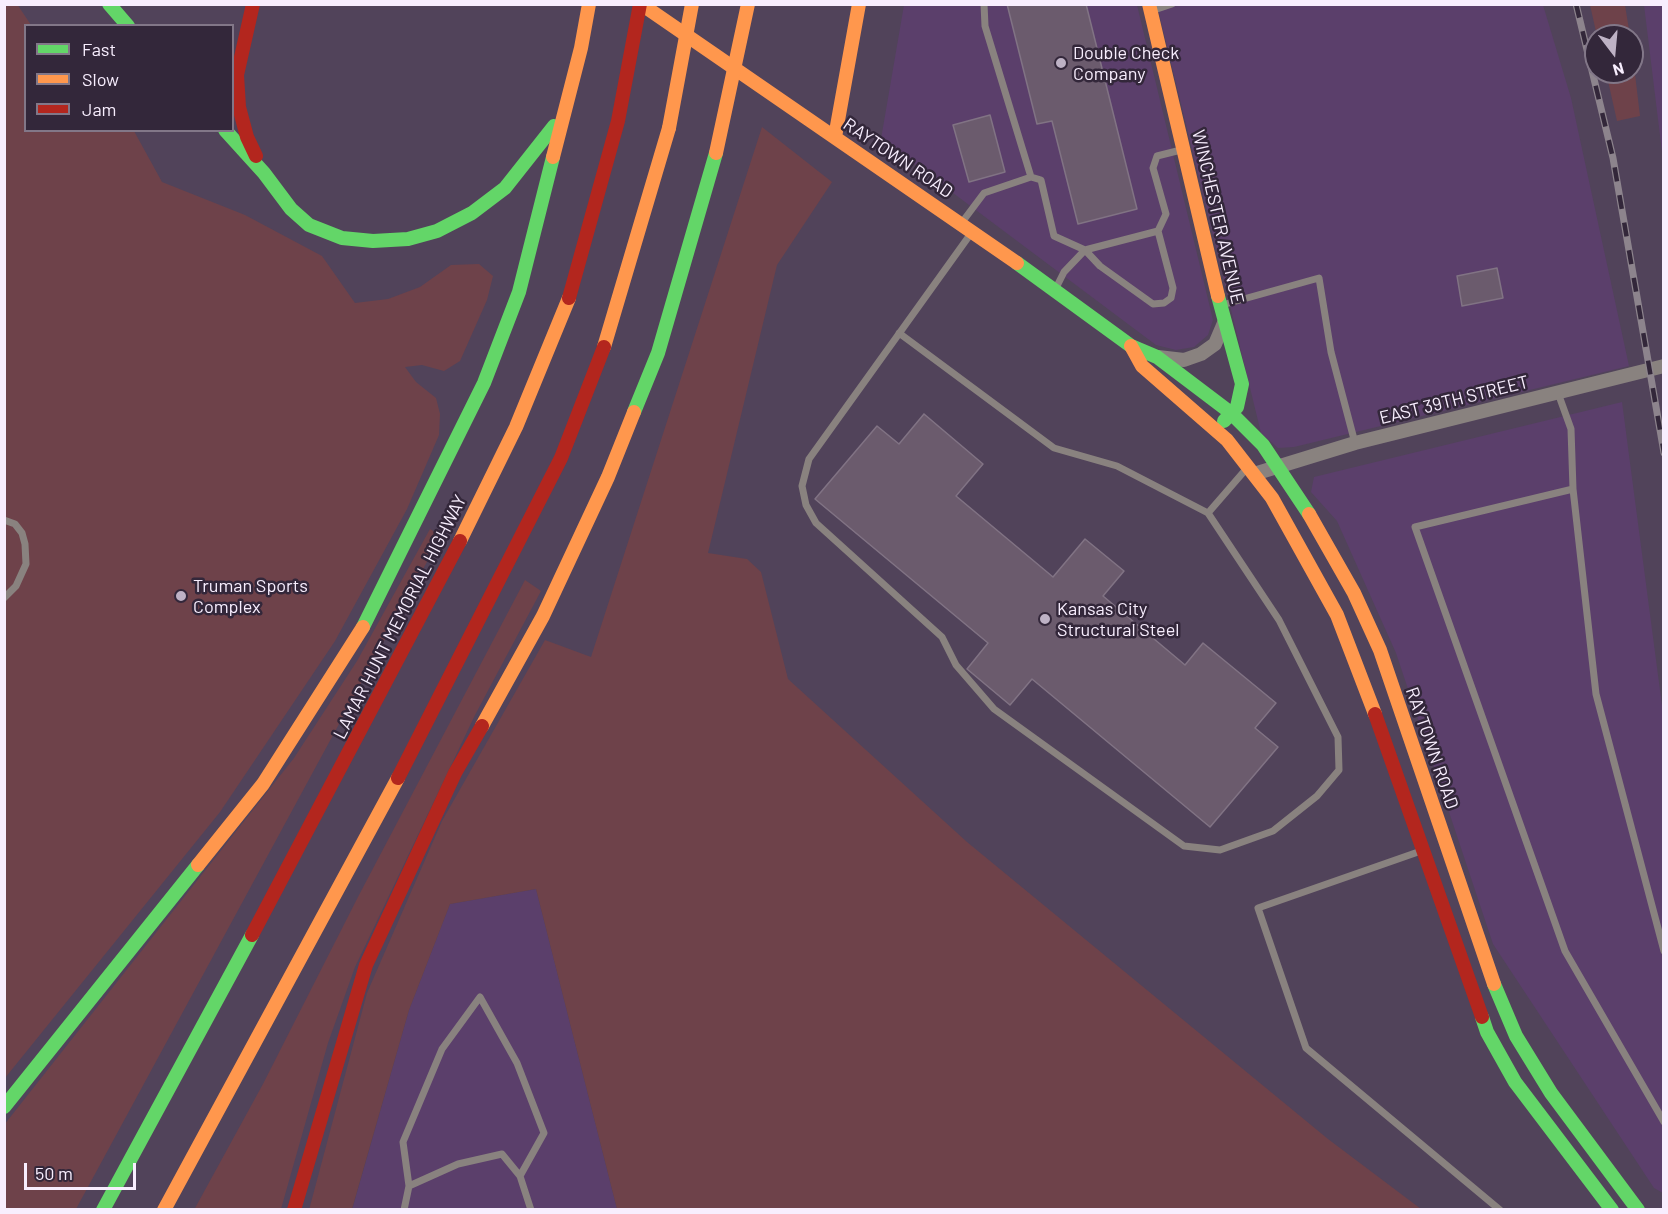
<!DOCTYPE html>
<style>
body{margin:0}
#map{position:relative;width:1668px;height:1214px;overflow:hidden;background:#51435a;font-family:Barlow,sans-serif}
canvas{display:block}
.frame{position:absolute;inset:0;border:6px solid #f8eefe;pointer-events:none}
.legend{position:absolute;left:24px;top:24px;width:210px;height:108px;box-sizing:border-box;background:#33273a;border:2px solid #827788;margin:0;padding:8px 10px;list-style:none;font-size:18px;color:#f8eefe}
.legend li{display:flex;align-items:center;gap:12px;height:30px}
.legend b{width:30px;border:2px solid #827788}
.north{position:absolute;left:1584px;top:24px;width:60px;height:60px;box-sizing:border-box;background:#33273a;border:2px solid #827788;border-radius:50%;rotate:164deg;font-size:16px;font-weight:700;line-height:24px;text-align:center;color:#f8eefe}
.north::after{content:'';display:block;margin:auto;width:21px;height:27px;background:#beb2c5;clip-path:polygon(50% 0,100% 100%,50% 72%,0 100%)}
.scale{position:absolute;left:24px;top:1163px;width:112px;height:27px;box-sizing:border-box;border:3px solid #f8eefe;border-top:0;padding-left:8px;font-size:18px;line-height:21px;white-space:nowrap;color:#f8eefe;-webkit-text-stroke:4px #33273a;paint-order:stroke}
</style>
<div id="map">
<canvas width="1668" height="1214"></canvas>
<div class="frame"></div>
<ul class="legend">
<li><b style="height:8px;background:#63d668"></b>Fast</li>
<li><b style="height:8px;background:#ff974d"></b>Slow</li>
<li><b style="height:8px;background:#b3261e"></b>Jam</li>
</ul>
<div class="north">N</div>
<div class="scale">50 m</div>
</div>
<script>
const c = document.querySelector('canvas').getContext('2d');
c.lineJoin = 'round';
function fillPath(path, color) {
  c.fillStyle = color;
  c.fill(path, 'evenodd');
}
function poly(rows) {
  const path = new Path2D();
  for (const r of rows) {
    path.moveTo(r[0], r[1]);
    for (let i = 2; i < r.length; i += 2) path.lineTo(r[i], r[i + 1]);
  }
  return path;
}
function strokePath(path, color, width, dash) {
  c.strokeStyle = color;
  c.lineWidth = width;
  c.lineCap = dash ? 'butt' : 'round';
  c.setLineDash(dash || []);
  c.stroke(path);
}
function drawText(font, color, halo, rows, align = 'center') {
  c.font = font + ' Barlow,sans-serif';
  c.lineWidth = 5;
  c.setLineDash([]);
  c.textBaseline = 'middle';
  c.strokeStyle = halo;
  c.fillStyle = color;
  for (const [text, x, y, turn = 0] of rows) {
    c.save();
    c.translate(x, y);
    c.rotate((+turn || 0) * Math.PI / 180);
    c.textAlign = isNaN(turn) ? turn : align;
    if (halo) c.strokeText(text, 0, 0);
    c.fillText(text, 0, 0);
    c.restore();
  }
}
fillPath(poly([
 [904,5,1137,5,1213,320,1208,335,1194,347,1176,350,1156,345,881,139],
 [1157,5,1543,5,1571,98,1629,366,1294,447,1278,448,1261,433],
 [1644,5,1663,5,1663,160],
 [1622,402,1663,713,1663,1193,1654,1188,1493,944,1396,653,1337,521,1311,492,1314,477],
 [536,889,617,1209,352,1210,409,1010,450,904]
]), '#5b3f6b');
fillPath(poly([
 [17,4,31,25,26,26,26,130,134,131,162,182,245,215,322,256,355,303,388,299,420,287,451,265,479,264,493,276,487,300,460,361,444,371,422,365,405,367,416,382,436,398,440,414,439,435,407,509,335,641,220,812,5,1078,4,5],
 [1590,5,1625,5,1630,36,1597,36],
 [1632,49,1640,116,1617,121,1606,72,1632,72],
 [762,127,832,182,777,265,708,553,747,559,761,572,788,679,967,842,1328,1139,1421,1209,617,1209,536,889,450,904,409,1010,352,1209,309,1210,367,993,442,821,545,640,591,657],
 [430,529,441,536,76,1209,5,1209,4,1125,294,758,357,661],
 [525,580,541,591,475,715,355,967,328,1043,281,1209,194,1210,263,1084,359,895]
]), '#6e424a');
const building = poly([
 [1007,4,1086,4,1137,209,1078,224,1052,121,1037,124,1007,4],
 [990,115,1005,172,969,182,953,125,990,115],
 [1497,268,1503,298,1462,306,1457,276,1497,268],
 [924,414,983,464,956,496,1053,577,1085,539,1124,571,1103,596,1185,665,1203,643,1276,703,1255,728,1278,747,1210,827,1032,679,1010,705,967,669,988,643,815,499,877,426,899,444,924,414]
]);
fillPath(building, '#6b5b6d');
strokePath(building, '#817384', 1.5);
strokePath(poly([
 [984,4,985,26,1031,177],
 [1154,10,1172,4],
 [963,221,984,193,1031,177,1041,180,1054,236,1085,250,1100,266,1153,304,1164,303,1171,298,1173,288,1158,231],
 [972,232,809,459,802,486,806,505,816,523,942,637,956,665,994,709,1184,846,1220,850,1273,831,1317,796,1339,770,1338,737,1279,620,1208,513],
 [1056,288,1064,272,1085,250,1158,231,1166,214,1153,168,1157,156,1181,150],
 [1222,305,1319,278,1331,352,1355,443],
 [899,333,1054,448,1117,466,1208,513,1247,468],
 [1558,393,1571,429,1573,489,1596,694,1664,951],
 [1573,489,1415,527,1565,951,1664,1122],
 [4,520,15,524,22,533,25,544,26,564,16,586,4,598],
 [1421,851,1258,908,1306,1048,1500,1210],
 [409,1186,403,1142,442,1049,480,997,517,1063,544,1133,520,1176],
 [404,1210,409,1186,458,1164,502,1154,520,1176,531,1210]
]), '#89827f', 7);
strokePath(poly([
 [1158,357,1184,360,1201,354,1215,344,1224,323],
 [1254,474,1355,443,1664,366]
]), '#89827f', 14);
strokePath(poly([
 [109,4,128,26],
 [225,130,264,173,291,209,309,225,342,238,373,241,408,239,437,231,472,213,505,188,554,126],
 [1017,263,1131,346,1157,357,1231,413,1263,445,1309,514],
 [1218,296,1242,384,1237,407,1224,421],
 [634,412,658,353,716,153],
 [363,627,484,383,519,292,553,157],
 [1494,984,1516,1036,1551,1093,1638,1210],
 [1482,1017,1487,1032,1515,1082,1612,1210],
 [4,1107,198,865],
 [103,1210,252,935]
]), '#63d668', 14);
strokePath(poly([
 [641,4,1017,263],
 [1149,4,1218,296],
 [835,137,859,4],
 [553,157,581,48,589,4],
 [1131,346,1142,366,1227,440,1272,498,1337,615,1375,714],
 [604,347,669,128],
 [1309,514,1354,593,1380,650,1494,984],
 [460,541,516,427,569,298],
 [482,726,543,616,608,477,634,412],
 [198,865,263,784,363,627],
 [164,1210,398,778]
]), '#ff974d', 14);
strokePath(poly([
 [253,4,237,75,239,107,247,137,256,156],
 [569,298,618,121,640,4],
 [1375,714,1482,1017],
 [398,778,561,458,604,347],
 [252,935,460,541],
 [294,1210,366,965,455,773,482,726]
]), '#b3261e', 14);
const rail = poly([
 [1576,4,1613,158,1664,453]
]);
strokePath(rail, '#8d848d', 7);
strokePath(rail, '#33273a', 4.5, [14]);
strokePath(poly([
 [669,128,692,4],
 [716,153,748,4]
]), '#ff974d', 14);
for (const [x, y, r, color] of [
 [1061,63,6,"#beb2c5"],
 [181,596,6,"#beb2c5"],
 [1045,619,6,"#beb2c5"]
]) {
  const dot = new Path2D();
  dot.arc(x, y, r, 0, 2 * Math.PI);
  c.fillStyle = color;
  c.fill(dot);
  strokePath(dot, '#33273a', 2);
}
drawText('18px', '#f8eefe', '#33273a', [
 ["Double Check",1073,53],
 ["Company",1073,74],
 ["Truman Sports",193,586],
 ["Complex",193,607],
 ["Kansas City",1057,609],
 ["Structural Steel",1057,630]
], 'left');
drawText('18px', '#f8eefe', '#33273a', [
 ["RAYTOWN ROAD",898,158,34],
 ["WINCHESTER AVENUE",1218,217,77],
 ["EAST 39TH STREET",1454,400,-14],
 ["LAMAR HUNT MEMORIAL HIGHWAY",400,617,-63],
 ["RAYTOWN ROAD",1432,748,71]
]);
</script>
